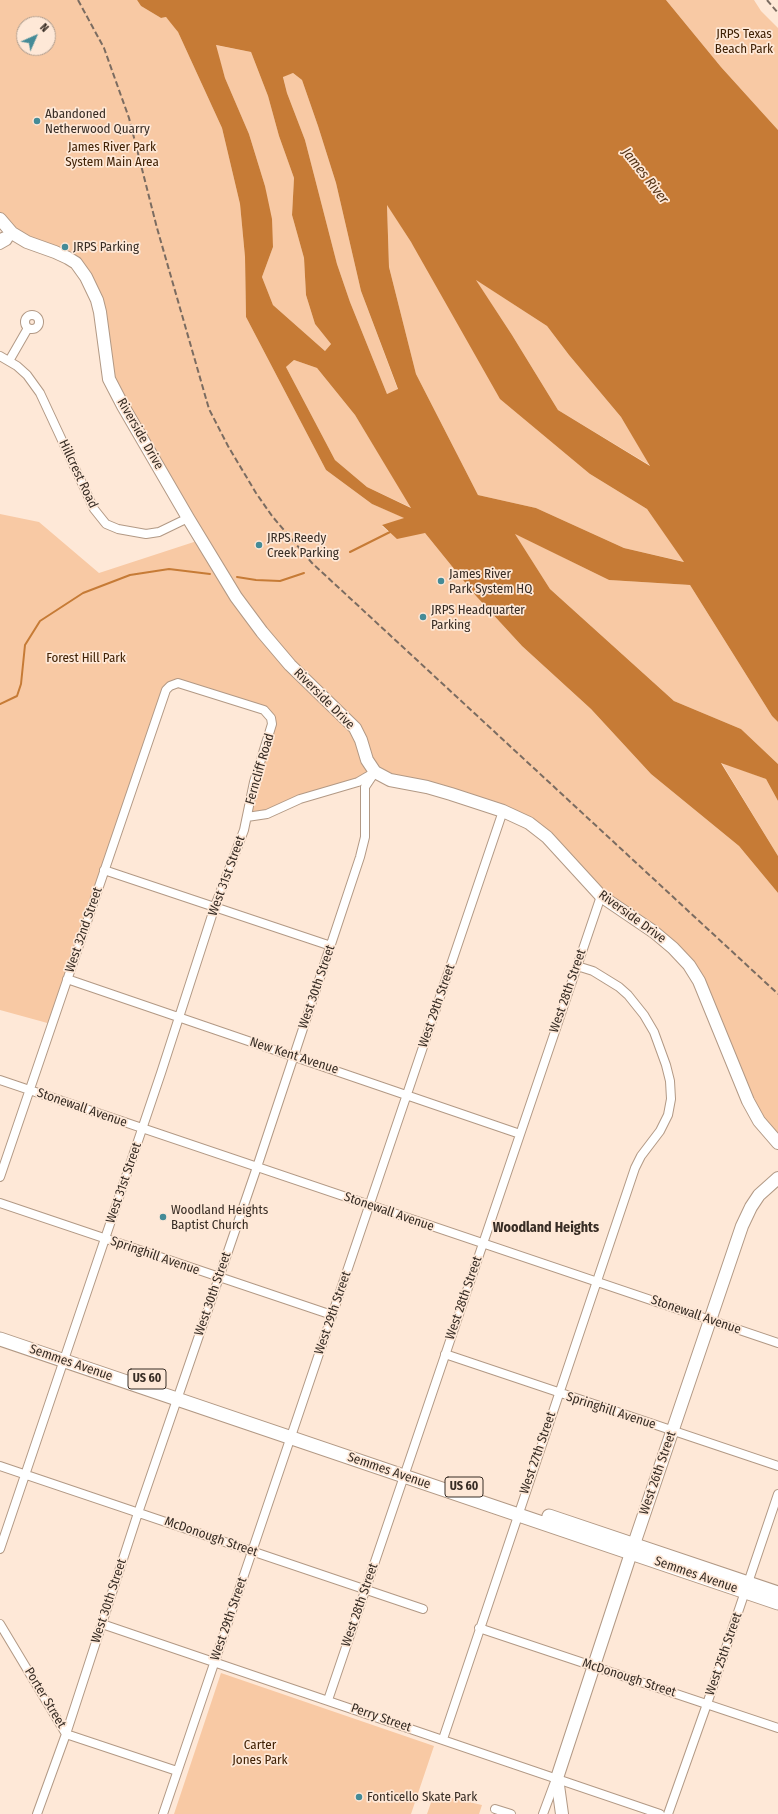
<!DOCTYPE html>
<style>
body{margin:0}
#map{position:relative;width:778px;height:1814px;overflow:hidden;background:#fee8d7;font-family:"Fira Sans Condensed",sans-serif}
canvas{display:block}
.north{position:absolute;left:16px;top:16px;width:40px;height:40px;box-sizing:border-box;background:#fee8d7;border:1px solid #ae9d8f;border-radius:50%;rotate:45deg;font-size:11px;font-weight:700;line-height:16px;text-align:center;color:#372c24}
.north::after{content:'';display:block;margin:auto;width:14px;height:18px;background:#458b97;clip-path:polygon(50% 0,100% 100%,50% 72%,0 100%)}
</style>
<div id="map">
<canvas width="778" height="1814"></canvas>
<div class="north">N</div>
</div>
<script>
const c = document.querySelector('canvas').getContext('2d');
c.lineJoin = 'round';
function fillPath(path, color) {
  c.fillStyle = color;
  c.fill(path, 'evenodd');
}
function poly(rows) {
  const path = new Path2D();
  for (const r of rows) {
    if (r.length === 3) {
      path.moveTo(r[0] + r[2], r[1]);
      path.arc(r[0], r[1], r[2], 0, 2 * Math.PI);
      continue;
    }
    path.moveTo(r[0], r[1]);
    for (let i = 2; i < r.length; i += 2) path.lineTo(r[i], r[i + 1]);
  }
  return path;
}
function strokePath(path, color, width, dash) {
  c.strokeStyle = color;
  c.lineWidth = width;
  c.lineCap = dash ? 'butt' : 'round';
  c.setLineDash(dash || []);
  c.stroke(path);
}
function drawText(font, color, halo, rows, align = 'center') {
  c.font = font + ' "Fira Sans Condensed",sans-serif';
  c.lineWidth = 3.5;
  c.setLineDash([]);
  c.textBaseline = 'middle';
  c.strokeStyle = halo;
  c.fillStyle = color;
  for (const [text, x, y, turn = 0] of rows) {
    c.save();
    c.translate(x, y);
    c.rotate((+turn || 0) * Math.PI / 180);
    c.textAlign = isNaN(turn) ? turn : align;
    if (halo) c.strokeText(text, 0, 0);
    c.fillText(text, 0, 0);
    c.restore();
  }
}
fillPath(poly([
 [0,0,137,0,141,6,161,18,166,17,173,24,178,32,222,128,240,204,245,257,246,317,326,470,372,504,405,518,382,526,390,533,425,533,476,596,522,646,591,709,651,774,739,846,778,893,778,1143,765,1130,695,973,616,908,536,827,377,775,247,817,272,727,269,715,179,684,170,686,51,1024,0,1010,0,514,39,522,99,573,200,540,116,393,91,286,55,252,0,219],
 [24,24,48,24,48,48,24,48],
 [666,0,754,0,761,11,778,28,778,130,721,67],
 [215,45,251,52,268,96,279,136,294,178,292,215,304,258,306,295,315,324,331,344,325,351,273,305,262,277,273,247,265,186,249,134,225,78],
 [293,73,302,80,318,126,336,183,361,291,398,390,387,394,350,302,337,264,305,140,287,93,283,76],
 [387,204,411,242,590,474,647,509,685,562,624,548,536,508,478,495,416,374,389,267],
 [475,279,547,326,569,355,621,417,651,466,558,410,512,335],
 [294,360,317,368,355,415,412,508,367,487,335,460,286,367],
 [514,533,609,580,690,585,772,716,778,722,778,764,741,729,674,701,550,589],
 [721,762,766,779,778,801,778,856],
 [221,1673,434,1746,411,1814,174,1814],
 [434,1794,482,1805,479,1814,427,1814]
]), '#f8c9a4');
fillPath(poly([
 [137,0,666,0,721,67,778,130,778,722,772,716,690,585,609,580,515,534,550,589,674,701,741,729,778,764,778,801,766,779,721,763,778,856,778,893,739,846,651,774,591,709,522,646,476,596,425,533,397,539,382,525,404,518,372,504,326,470,246,317,245,257,240,204,222,128,178,32,166,17,161,18,141,6],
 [216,45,251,52,268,96,279,136,294,178,292,215,304,258,306,295,315,324,331,344,325,351,273,305,262,277,273,247,272,219,265,186,249,134,225,78],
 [293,73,302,80,318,126,336,183,361,291,398,389,387,394,350,302,337,264,305,140,287,93,283,77],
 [387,205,411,242,500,399,590,474,647,509,684,562,624,548,536,508,478,495,416,374,389,267],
 [476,280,547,326,569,355,621,417,650,466,558,410,512,335],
 [294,360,317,368,355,415,411,508,367,487,335,460,286,367]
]), '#c67b36');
strokePath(poly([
 [350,552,390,532],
 [237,577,256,580,280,581,304,573],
 [0,704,17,696,21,684,25,645,40,621,83,593,130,575,169,569,210,574]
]), '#c67b36', 2);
const street = poly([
 [0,238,12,233],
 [0,245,7,241,12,233],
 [32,322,7],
 [0,356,17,366,27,375,40,393,94,509,106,524,118,529,146,534,159,532,188,518],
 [9,361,28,328],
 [247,817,267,814,300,799,358,782,370,775],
 [104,870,331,946],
 [67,979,520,1134],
 [0,1080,778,1343],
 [0,1177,166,690,170,686,178,683,264,710,271,718,272,724,254,782,244,830,215,906,161,1073,0,1549],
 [0,1203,332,1315],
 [445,1354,778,1466],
 [0,1466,423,1609],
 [0,1624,66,1734,177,1771],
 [102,1624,660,1814],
 [479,1628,778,1728],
 [328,1700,601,896],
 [443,1739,635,1168,641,1156,660,1131,668,1115,671,1099,670,1081,666,1065,654,1032,644,1015,628,995,619,987,593,971,577,966],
 [495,1809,511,1814],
 [37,1814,66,1734,138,1513,257,1167,360,857,365,837,365,787,375,772],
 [163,1814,503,811],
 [543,1814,556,1779],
 [668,1814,707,1704,778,1494]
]);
const secondary = poly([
 [0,219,12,233,27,242,55,252,68,258,76,263,86,277,97,300,100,312,109,379,123,406,188,518,236,597,262,632,290,665,355,728,361,740,367,760,375,772,390,780,427,787,451,794,503,811,529,823,547,837,601,896,654,932,673,948,689,965,699,981,748,1101,759,1121,778,1143],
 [634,1544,742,1226,751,1207,759,1195,778,1178],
 [562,1814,557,1778,631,1553]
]);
const primary = poly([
 [0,1339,778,1603],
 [549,1516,778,1593]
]);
strokePath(street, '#b29985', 10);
strokePath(secondary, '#b29985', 14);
strokePath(primary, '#b29985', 15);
strokePath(street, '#fff', 8);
strokePath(secondary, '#fff', 12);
strokePath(primary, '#fff', 13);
strokePath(poly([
 [78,0,104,48,129,118,157,228,209,409,228,446,256,493,272,516,312,563,778,994],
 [767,0,778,13]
]), '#7b6c61', 2, [6, 3]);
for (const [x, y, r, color] of [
 [37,121,4,"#458b97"],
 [65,247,4,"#458b97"],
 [259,545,4,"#458b97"],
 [441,581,4,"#458b97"],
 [423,617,4,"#458b97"],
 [163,1217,4,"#458b97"],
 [359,1797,4,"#458b97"]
]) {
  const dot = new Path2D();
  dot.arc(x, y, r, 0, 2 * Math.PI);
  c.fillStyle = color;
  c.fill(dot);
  strokePath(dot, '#fee8d7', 1.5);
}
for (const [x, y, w] of [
 [147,1379,38],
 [464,1487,38]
]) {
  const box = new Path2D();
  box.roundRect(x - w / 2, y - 10, w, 20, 3);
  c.fillStyle = '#fee8d7';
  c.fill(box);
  strokePath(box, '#372c24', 1);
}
drawText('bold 12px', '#372c24', null, [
 ["US 60",147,1379],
 ["US 60",464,1487]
]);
drawText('13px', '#402104', '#fee8d7', [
 ["JRPS Texas",744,34],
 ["Beach Park",744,49],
 ["James River Park",112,147],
 ["System Main Area",112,162],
 ["Forest Hill Park",86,658],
 ["Carter",260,1745],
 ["Jones Park",260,1760]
]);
drawText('13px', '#372c24', '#fee8d7', [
 ["Abandoned",45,114],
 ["Netherwood Quarry",45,129],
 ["JRPS Parking",73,247],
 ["JRPS Reedy",267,538],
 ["Creek Parking",267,553],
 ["James River",449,574],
 ["Park System HQ",449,589],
 ["JRPS Headquarter",431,610],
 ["Parking",431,625],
 ["Woodland Heights",171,1210],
 ["Baptist Church",171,1225],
 ["Fonticello Skate Park",367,1797]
], 'left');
drawText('13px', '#372c24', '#fee8d7', [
 ["Riverside Drive",140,434,60],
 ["Hillcrest Road",78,474,65],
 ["Riverside Drive",324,699,45],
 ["Ferncliff Road",260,769,-74],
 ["West 31st Street",227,876,-70],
 ["Riverside Drive",632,917,36],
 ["West 32nd Street",84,930,-71],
 ["West 30th Street",317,987,-71],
 ["West 28th Street",568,991,-71],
 ["West 29th Street",437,1006,-71],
 ["New Kent Avenue",294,1056,18],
 ["Stonewall Avenue",82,1108,19],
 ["West 31st Street",124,1183,-71],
 ["Stonewall Avenue",389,1212,19],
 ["Springhill Avenue",155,1256,19],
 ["West 30th Street",213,1294,-71],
 ["West 28th Street",464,1298,-71],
 ["West 29th Street",333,1313,-71],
 ["Stonewall Avenue",696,1315,19],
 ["Semmes Avenue",71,1363,19],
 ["Springhill Avenue",611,1411,18],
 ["West 27th Street",538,1453,-71],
 ["Semmes Avenue",389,1471,19],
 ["West 26th Street",658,1473,-71],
 ["McDonough Street",211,1537,19],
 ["Semmes Avenue",696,1575,19],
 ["West 30th Street",109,1601,-72],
 ["West 28th Street",360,1605,-71],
 ["West 29th Street",229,1619,-71],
 ["West 25th Street",724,1654,-71],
 ["McDonough Street",629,1678,18],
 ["Porter Street",45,1698,59],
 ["Perry Street",381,1718,19]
]);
drawText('italic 14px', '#553519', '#fee8d7', [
 ["James River",645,176,52]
]);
drawText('bold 14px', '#372c24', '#fee8d7', [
 ["Woodland Heights",546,1228]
]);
</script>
